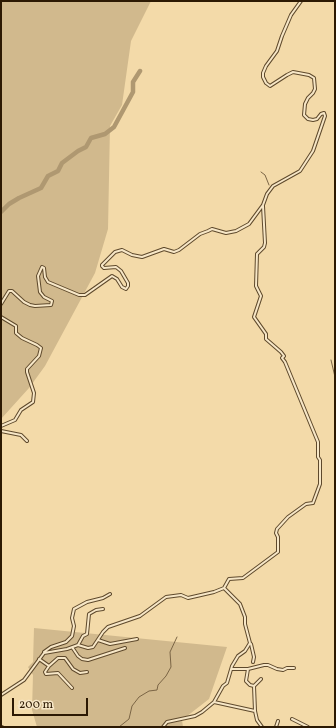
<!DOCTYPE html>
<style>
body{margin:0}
#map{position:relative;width:336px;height:728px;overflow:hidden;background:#f3daa9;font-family:Vollkorn,serif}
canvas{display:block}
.frame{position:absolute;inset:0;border:2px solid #2c1903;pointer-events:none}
.scale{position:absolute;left:12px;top:698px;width:76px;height:18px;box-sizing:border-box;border:2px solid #2c1903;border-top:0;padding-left:5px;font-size:12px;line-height:14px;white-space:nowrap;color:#2c1903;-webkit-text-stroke:3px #f7e7c7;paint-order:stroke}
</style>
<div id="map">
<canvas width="336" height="728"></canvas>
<div class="frame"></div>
<div class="scale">200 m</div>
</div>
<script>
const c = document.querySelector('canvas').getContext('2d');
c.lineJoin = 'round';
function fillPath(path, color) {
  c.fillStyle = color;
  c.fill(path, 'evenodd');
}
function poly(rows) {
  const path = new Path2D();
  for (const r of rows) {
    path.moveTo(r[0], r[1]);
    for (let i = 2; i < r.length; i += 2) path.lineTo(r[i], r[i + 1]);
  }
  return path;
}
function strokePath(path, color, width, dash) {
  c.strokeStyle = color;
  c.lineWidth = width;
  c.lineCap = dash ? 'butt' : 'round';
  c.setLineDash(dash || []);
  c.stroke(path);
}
fillPath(poly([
 [1,1,151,1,131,41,122,105,110,126,108,229,95,273,45,366,29,388,1,419],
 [34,628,227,647,209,699,182,720,183,727,37,727,32,710,33,675,28,667,33,662]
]), '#d1b98d');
strokePath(poly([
 [261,172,265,175,269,185],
 [331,360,335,377],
 [119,727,129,719,132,706,139,697,149,691,157,690,158,685,166,676,171,667,170,652,177,637]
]), '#7b6545', 1);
strokePath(poly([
 [1,212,9,204,19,198,41,188,48,176,58,171,62,163,78,151,86,147,91,138,105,134,114,127,133,92,133,82,140,71]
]), '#af9871', 4.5);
const minor = poly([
 [1,304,9,291,12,291,24,302,30,305,35,306,51,305,52,301,44,297,40,292,38,276,42,267,44,268,45,277,48,282,79,295,85,295,112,276,117,279,122,287,126,289,128,286,128,283,121,271,116,267,104,268,102,266,102,265,115,252,122,250,132,255,142,257,164,249,174,252,179,250,200,234,208,231,212,229,226,233,236,231,249,224,263,205,267,194,273,186,300,171,313,151,325,116,324,113,321,114,317,119,313,120,308,119,304,115,305,104,308,98,313,93,315,89,314,78,309,75,293,72,287,75,270,86,266,83,263,77,263,73,266,66,277,51,282,36,291,15,301,1],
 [1,317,16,326,16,333,22,338,37,345,41,348,39,356,27,369,27,372,34,393,33,402,21,410,15,420,1,426],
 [1,431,21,435,27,441],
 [98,640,110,644,137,639],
 [251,644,254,657,253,662],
 [78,645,83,636,87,634,89,614,96,610,103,609],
 [72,647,78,656,82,659,88,660,125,648],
 [44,652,51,647,66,642,72,636,74,626,72,618,74,609,87,602,103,598,110,594],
 [39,659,49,666,58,658,65,658,73,669,80,673,87,672],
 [49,666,45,672,46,674,58,673,72,688],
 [232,669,248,669,264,665,268,665,277,669,283,670,287,668,294,668],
 [248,669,246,681,250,685,254,686],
 [254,686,255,711,257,720,262,727],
 [254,686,261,679],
 [1,695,24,680,44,653,67,649,78,645,88,648,93,647,103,632,108,627,140,616,166,597,181,595,188,598,214,592,224,588,229,579,243,578,278,552,278,537,276,533,277,529,288,517,306,504,313,503,320,484,320,460,318,457,318,442,285,362,282,358,284,356,281,352,266,339,266,334,254,317,261,296,256,286,257,254,264,247,265,243,263,206],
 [214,702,255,711],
 [292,719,308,727],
 [1,727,2,727],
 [163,727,167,722,195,716,202,712,214,702,223,686,227,683,232,666,238,656,245,651,250,643,245,624,245,617,240,604,224,588],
 [276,727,278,721]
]);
strokePath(minor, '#5e492c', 4);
strokePath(minor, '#f7e7c7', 2);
</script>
